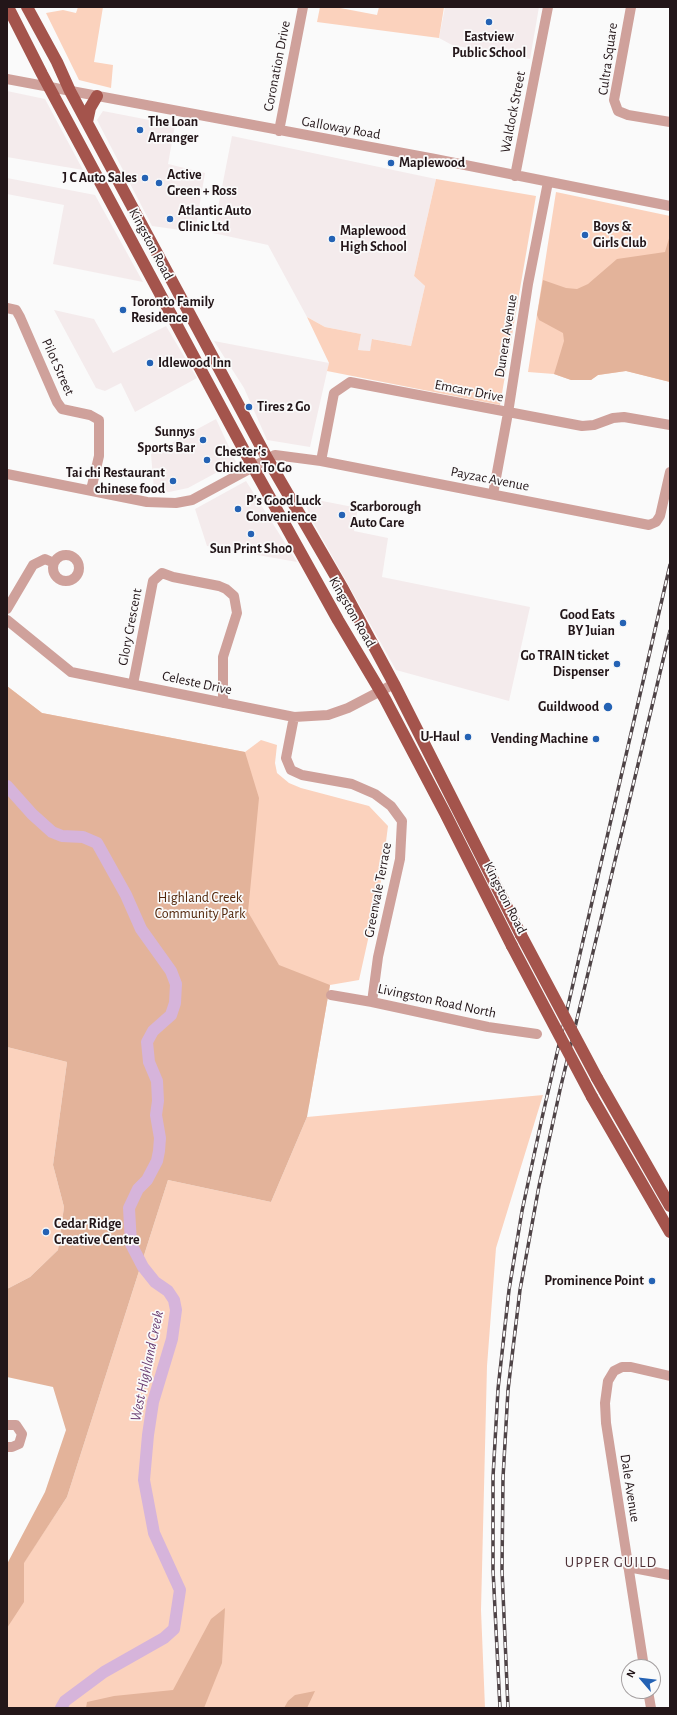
<!DOCTYPE html>
<style>
body{margin:0}
#map{position:relative;width:677px;height:1715px;overflow:hidden;background:#fafafa;font-family:"Alegreya Sans",sans-serif}
canvas{display:block}
.frame{position:absolute;inset:0;border:8px solid #231619;pointer-events:none}
.north{position:absolute;left:621px;top:1659px;width:40px;height:40px;box-sizing:border-box;background:#fafafa;border:1px solid #a49fa0;border-radius:50%;rotate:298deg;font-size:11px;font-weight:700;line-height:16px;text-align:center;color:#231619}
.north::after{content:'';display:block;margin:auto;width:14px;height:18px;background:#2462b4;clip-path:polygon(50% 0,100% 100%,50% 72%,0 100%)}
</style>
<div id="map">
<canvas width="677" height="1715"></canvas>
<div class="frame"></div>
<div class="north">N</div>
</div>
<script>
const c = document.querySelector('canvas').getContext('2d');
c.lineJoin = 'round';
function fillPath(path, color) {
  c.fillStyle = color;
  c.fill(path, 'evenodd');
}
function poly(rows) {
  const path = new Path2D();
  for (const r of rows) {
    if (r.length === 3) {
      path.moveTo(r[0] + r[2], r[1]);
      path.arc(r[0], r[1], r[2], 0, 2 * Math.PI);
      continue;
    }
    path.moveTo(r[0], r[1]);
    for (let i = 2; i < r.length; i += 2) path.lineTo(r[i], r[i + 1]);
  }
  return path;
}
function strokePath(path, color, width, dash) {
  c.strokeStyle = color;
  c.lineWidth = width;
  c.lineCap = dash ? 'butt' : 'round';
  c.setLineDash(dash || []);
  c.stroke(path);
}
function drawText(font, color, halo, rows, align = 'center') {
  c.font = font + ' "Alegreya Sans",sans-serif';
  c.lineWidth = 3.5;
  c.setLineDash([]);
  c.textBaseline = 'middle';
  c.strokeStyle = halo;
  c.fillStyle = color;
  for (const [text, x, y, turn = 0] of rows) {
    c.save();
    c.translate(x, y);
    c.rotate((+turn || 0) * Math.PI / 180);
    c.textAlign = isNaN(turn) ? turn : align;
    if (halo) c.strokeText(text, 0, 0);
    c.fillText(text, 0, 0);
    c.restore();
  }
}
fillPath(poly([
 [445,7,539,7,530,59,452,45,439,38],
 [7,91,45,99,83,170,7,157],
 [103,111,175,125,168,164,205,173,195,232,152,226,97,120],
 [232,136,436,179,414,276,425,286,411,346,373,339,370,351,358,350,361,334,325,327,307,317,268,245,213,233],
 [7,178,95,195,143,282,53,264,64,205,7,194],
 [54,310,94,319,113,353,166,326,197,378,135,412,121,383,105,391,96,388],
 [214,341,329,363,310,447,267,440,244,388],
 [216,419,236,462,188,488,169,492,154,490,151,454],
 [246,481,297,562,207,546,195,509],
 [302,497,358,508,354,531,388,538,382,577,530,607,509,701,396,670,313,522]
]), '#f4ebec');
fillPath(poly([
 [78,7,103,7,94,62,113,65,111,88,79,80,46,13,63,10,76,13],
 [320,7,335,7,377,15,379,7,444,7,439,38,317,22],
 [436,179,536,196,500,405,327,371,329,363,307,317,325,327,361,334,358,350,370,351,372,339,411,346,425,286,414,276],
 [556,192,670,216,670,382,626,371,598,375,591,380,571,380,554,374,528,372],
 [7,686,42,713,245,752,261,740,277,745,275,763,277,773,289,783,301,788,369,806,388,826,381,881,359,980,330,985,309,1105],
 [7,1047,67,1062,53,1165,64,1207,58,1250,30,1277,7,1289],
 [543,1095,496,1248,487,1366,481,1610,485,1708,7,1708,7,1588,67,1497,168,1180,271,1202,307,1117]
]), '#fbd2bd');
fillPath(poly([
 [670,235,670,382,626,371,598,375,591,380,571,380,554,374,564,341,563,333,539,320,537,315,543,280,566,288,577,289,588,284,617,259,665,252],
 [7,686,42,713,245,752,259,798,248,912,279,965,330,985,307,1117,271,1202,168,1180,67,1497,24,1563,24,1602,7,1628,7,1564,45,1492,66,1430,53,1387,7,1377,7,1289,30,1277,58,1250,64,1207,53,1165,67,1062,7,1047],
 [225,1608,222,1663,204,1708,86,1708,87,1702,114,1696,173,1690,211,1619],
 [315,1691,307,1708,284,1708,288,1701,295,1695]
]), '#e3b39a');
strokePath(poly([
 [7,786,32,814,52,832,62,836,83,837,97,843,126,895,141,929,171,971,176,984,175,1003,171,1015,153,1031,147,1042,149,1062,157,1081,158,1101,156,1115,160,1138,159,1151,157,1161,147,1180,138,1189,129,1208,131,1244,143,1267,155,1282,168,1291,174,1300,176,1310,172,1339,153,1402,148,1435,144,1480,154,1533,180,1590,174,1629,164,1638,104,1672,65,1701,61,1708]
]), '#d6b4db', 12);
strokePath(poly([
 [631,7,614,100,618,111,628,115,670,122],
 [7,79,435,159,670,206],
 [279,131,303,7],
 [515,176,548,7],
 [7,308,16,310,20,317,57,402,62,409,90,415,99,420,99,456,91,490],
 [321,461,334,393,350,382,582,426,594,425,613,418,624,417,670,425],
 [7,474,147,502,176,503,192,500,275,455,321,461,649,525,656,522,660,516,670,472],
 [493,494,508,413,528,284,548,182],
 [66,568,13],
 [7,609,33,565,45,559,54,563],
 [7,620,71,672,294,717,328,715,348,708,394,684],
 [133,684,153,581,162,573,173,577,219,586,226,589,234,596,237,613,223,657,223,703],
 [294,717,286,758,291,770,302,775,352,784,375,794,391,806,402,821,400,859,378,957,372,1002],
 [331,995,372,1002,488,1027,537,1034],
 [7,1425,16,1425,22,1434,19,1444,12,1447,7,1447],
 [628,1567,670,1575],
 [644,1667,606,1423,605,1403,608,1381,614,1371,622,1367,631,1367,670,1376],
 [648,1691,651,1708]
]), '#cfa19b', 10);
strokePath(poly([
 [8,7,42,74,253,467,338,620,385,699,445,813,512,946],
 [27,7,57,62,70,91,267,458,343,589,394,684,521,935],
 [87,122,90,108,97,96],
 [597,1078,670,1206],
 [592,1097,670,1232]
]), '#a4544c', 12);
const rail = poly([
 [500,1708,493,1570,493,1477,498,1389,509,1290,522,1211,542,1118,670,565],
 [508,1708,502,1570,503,1478,508,1390,520,1290,539,1186,560,1090,670,631]
]);
strokePath(rail, '#4e4346', 3.5);
strokePath(rail, '#fafafa', 2, [6]);
strokePath(poly([
 [521,935,597,1078],
 [512,946,592,1097]
]), '#a4544c', 12);
for (const [x, y, r, color] of [
 [489,22,4,"#2462b4"],
 [140,130,4,"#2462b4"],
 [391,163,4,"#2462b4"],
 [145,178,4,"#2462b4"],
 [159,183,4,"#2462b4"],
 [170,219,4,"#2462b4"],
 [585,235,4,"#2462b4"],
 [332,239,4,"#2462b4"],
 [123,310,4,"#2462b4"],
 [150,363,4,"#2462b4"],
 [249,407,4,"#2462b4"],
 [203,440,4,"#2462b4"],
 [207,460,4,"#2462b4"],
 [173,481,4,"#2462b4"],
 [238,509,4,"#2462b4"],
 [342,515,4,"#2462b4"],
 [251,534,4,"#2462b4"],
 [623,623,4,"#2462b4"],
 [617,664,4,"#2462b4"],
 [608,707,5,"#2462b4"],
 [468,737,4,"#2462b4"],
 [596,739,4,"#2462b4"],
 [46,1232,4,"#2462b4"],
 [652,1281,4,"#2462b4"]
]) {
  const dot = new Path2D();
  dot.arc(x, y, r, 0, 2 * Math.PI);
  c.fillStyle = color;
  c.fill(dot);
  strokePath(dot, '#fafafa', 1.5);
}
drawText('bold 14px', '#231619', '#fafafa', [
 ["Eastview",489,37,"center"],
 ["Public School",489,53,"center"],
 ["The Loan",148,122],
 ["Arranger",148,138],
 ["Maplewood",399,163],
 ["Active",167,175],
 ["Green + Ross",167,191],
 ["J C Auto Sales",137,178,"right"],
 ["Atlantic Auto",178,211],
 ["Clinic Ltd",178,227],
 ["Boys &",593,227],
 ["Girls Club",593,243],
 ["Maplewood",340,231],
 ["High School",340,247],
 ["Toronto Family",131,302],
 ["Residence",131,318],
 ["Idlewood Inn",158,363],
 ["Tires 2 Go",257,407],
 ["Sunnys",195,432,"right"],
 ["Sports Bar",195,448,"right"],
 ["Chester's",215,452],
 ["Chicken To Go",215,468],
 ["Tai chi Restaurant",165,473,"right"],
 ["chinese food",165,489,"right"],
 ["P's Good Luck",246,501],
 ["Convenience",246,517],
 ["Scarborough",350,507],
 ["Auto Care",350,523],
 ["Sun Print Sho0",251,549,"center"],
 ["Good Eats",615,615,"right"],
 ["BY Juian",615,631,"right"],
 ["Go TRAIN ticket",609,656,"right"],
 ["Dispenser",609,672,"right"],
 ["Guildwood",599,707,"right"],
 ["U-Haul",460,737,"right"],
 ["Vending Machine",588,739,"right"],
 ["Cedar Ridge",54,1224],
 ["Creative Centre",54,1240],
 ["Prominence Point",644,1281,"right"]
], 'left');
drawText('14px', '#231619', '#fafafa', [
 ["Cultra Square",608,59,-82],
 ["Coronation Drive",277,66,-79],
 ["Waldock Street",513,112,-79],
 ["Galloway Road",341,128,10],
 ["Kingston Road",151,244,62],
 ["Dunera Avenue",506,336,-81],
 ["Pilot Street",58,367,66],
 ["Emcarr Drive",469,391,11],
 ["Payzac Avenue",490,479,11],
 ["Kingston Road",352,612,60],
 ["Glory Crescent",130,627,-79],
 ["Celeste Drive",197,683,12],
 ["Greenvale Terrace",378,890,-79],
 ["Kingston Road",505,898,63],
 ["Livingston Road North",437,1001,12],
 ["Dale Avenue",630,1488,81]
]);
drawText('14px', '#512509', '#fafafa', [
 ["Highland Creek",200,898],
 ["Community Park",200,914]
]);
drawText('italic 15px', '#6c4073', '#fafafa', [
 ["West Highland Creek",147,1366,-78]
]);
c.letterSpacing = '1px';
drawText('15px', '#4e3137', '#fafafa', [
 ["UPPER GUILD",611,1562]
]);
c.letterSpacing = '0px';
</script>
